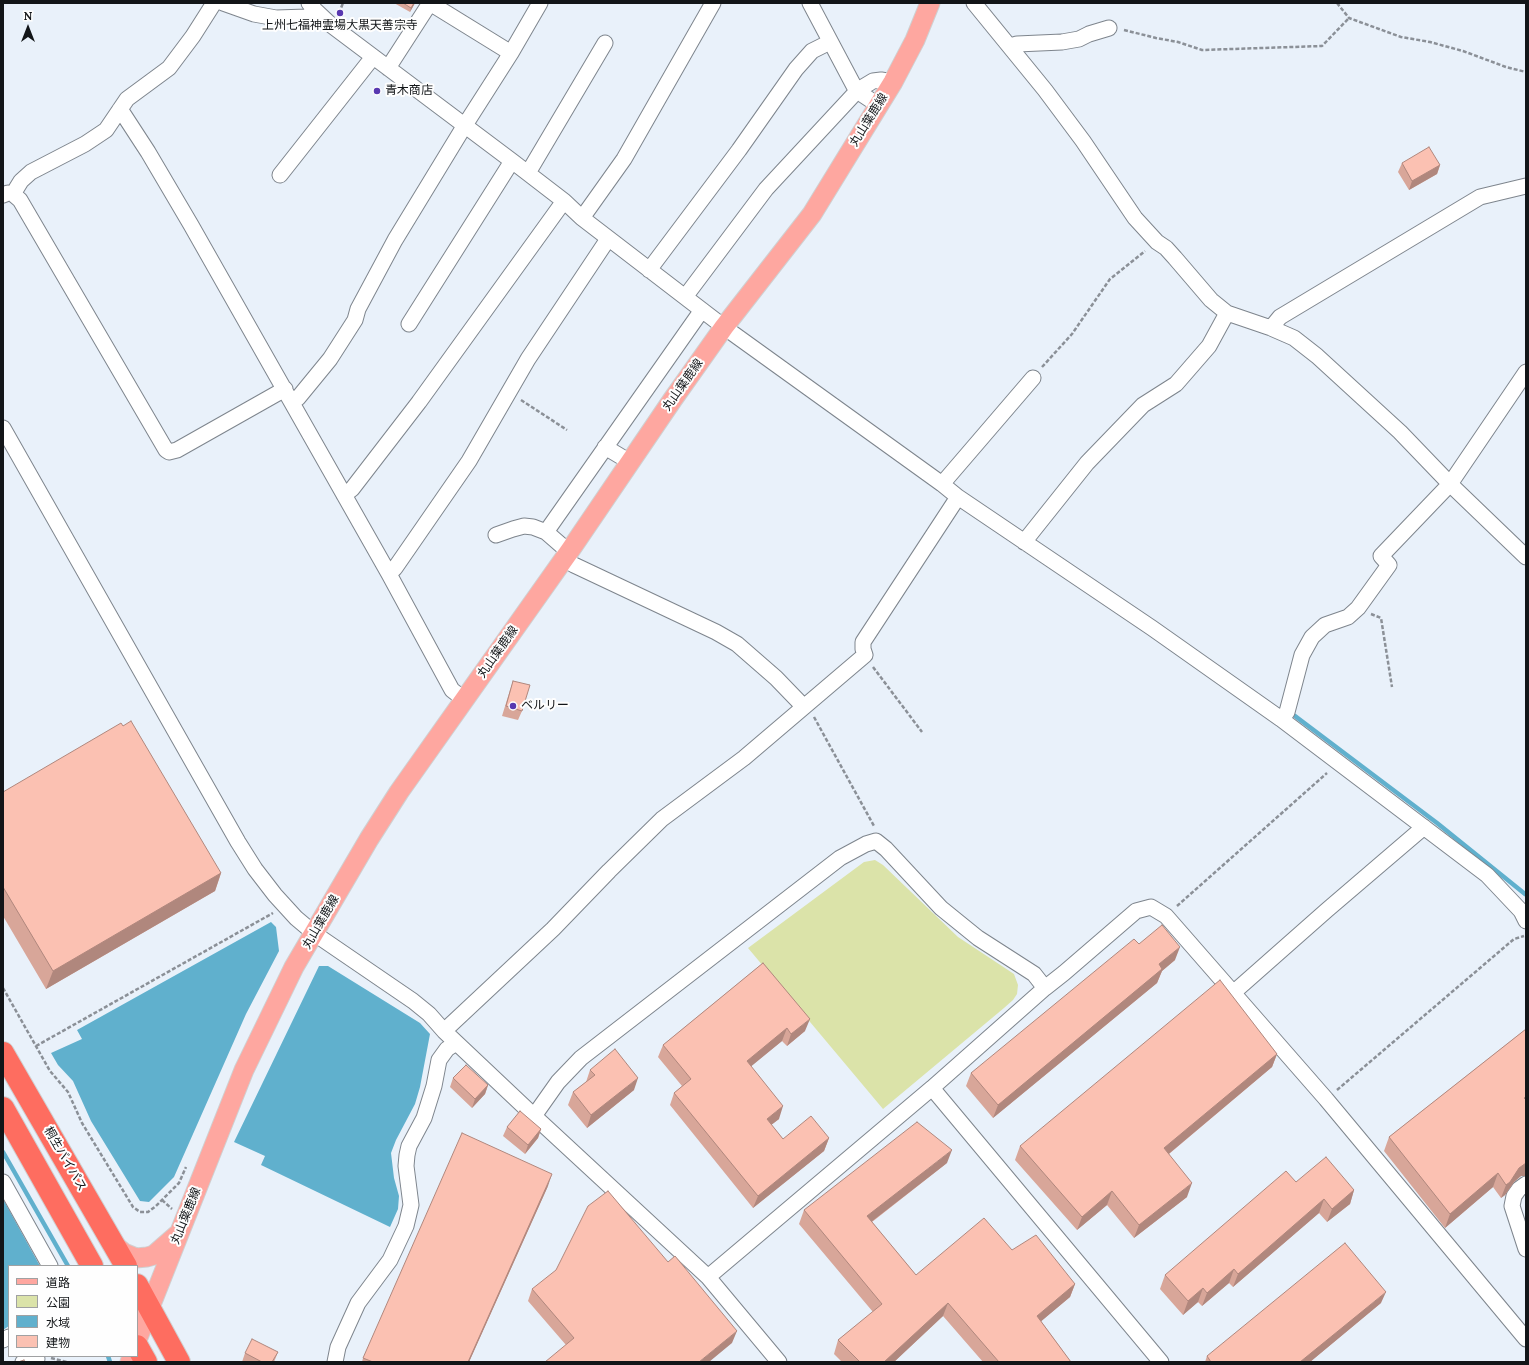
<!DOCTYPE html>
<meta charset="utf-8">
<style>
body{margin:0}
#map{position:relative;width:1529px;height:1365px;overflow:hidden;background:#e9f1fa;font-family:Lora,"Noto Sans JP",serif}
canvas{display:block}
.frame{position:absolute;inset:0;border:4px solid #121518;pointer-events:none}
.legend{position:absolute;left:8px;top:1265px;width:130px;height:92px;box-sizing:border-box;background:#fefefe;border:1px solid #a0a1a2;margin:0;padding:5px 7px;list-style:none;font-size:12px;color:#121518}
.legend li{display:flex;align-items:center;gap:8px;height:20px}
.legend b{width:20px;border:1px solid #a0a1a2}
.north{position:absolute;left:8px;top:8px;width:40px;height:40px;-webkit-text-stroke:3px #fefefe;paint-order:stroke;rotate:0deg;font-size:11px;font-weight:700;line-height:16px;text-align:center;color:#121518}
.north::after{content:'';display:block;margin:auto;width:14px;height:18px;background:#121518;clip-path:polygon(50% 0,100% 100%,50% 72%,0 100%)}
</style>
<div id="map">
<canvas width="1529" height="1365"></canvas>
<div class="frame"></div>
<ul class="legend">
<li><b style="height:5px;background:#fea7a0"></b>道路</li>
<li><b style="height:11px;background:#dbe3a9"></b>公園</li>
<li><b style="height:11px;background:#60b0cd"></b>水域</li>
<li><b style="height:11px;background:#fbc1b2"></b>建物</li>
</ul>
<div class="north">N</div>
</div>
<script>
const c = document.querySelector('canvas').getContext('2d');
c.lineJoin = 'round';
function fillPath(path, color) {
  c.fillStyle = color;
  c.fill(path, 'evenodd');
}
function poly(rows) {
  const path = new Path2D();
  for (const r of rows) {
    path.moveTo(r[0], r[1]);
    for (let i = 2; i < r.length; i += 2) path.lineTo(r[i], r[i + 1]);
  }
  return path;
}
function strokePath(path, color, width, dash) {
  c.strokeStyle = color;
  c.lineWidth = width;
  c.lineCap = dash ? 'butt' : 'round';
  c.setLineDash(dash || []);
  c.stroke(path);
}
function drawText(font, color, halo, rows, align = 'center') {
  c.font = font + ' Lora,"Noto Sans JP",serif';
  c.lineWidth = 4;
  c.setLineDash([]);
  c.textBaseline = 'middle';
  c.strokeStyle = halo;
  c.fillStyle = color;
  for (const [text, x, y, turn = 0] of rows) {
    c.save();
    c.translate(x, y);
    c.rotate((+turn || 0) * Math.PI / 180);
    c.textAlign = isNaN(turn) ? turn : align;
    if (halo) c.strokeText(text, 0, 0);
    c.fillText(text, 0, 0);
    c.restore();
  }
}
fillPath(poly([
 [875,860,883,865,958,937,1014,974,1018,985,1017,994,1013,1000,1004,1008,883,1109,748,948,864,862]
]), '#dbe3a9');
fillPath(poly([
 [271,922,276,927,279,951,246,1014,174,1177,149,1202,140,1201,91,1121,73,1081,58,1065,51,1053,82,1039,77,1030],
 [319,966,328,966,420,1023,430,1034,420,1087,415,1104,396,1140,391,1153,394,1178,399,1196,398,1209,390,1227,261,1165,265,1156,234,1142],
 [3,1199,40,1266,9,1266,9,1326,3,1330]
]), '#60b0cd');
strokePath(poly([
 [1295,716,1437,823,1525,894],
 [3,1152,68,1266],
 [108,1356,110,1362]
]), '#60b0cd', 4.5);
const minor = poly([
 [223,3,254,14,276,18,307,17,315,10],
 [309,3,315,10,331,25,512,161,564,201,582,218,724,327,942,484,958,497,1152,628,1281,719,1487,875,1521,911,1526,921],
 [430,3,511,53],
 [810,3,854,86,863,95,878,105],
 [974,3,1045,90,1083,141,1135,218,1157,242,1166,248,1175,258,1211,300,1227,313,1271,328,1294,338,1317,356,1400,432,1450,484,1526,557],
 [1010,46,1017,44,1062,42,1079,39,1089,34,1109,28],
 [388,68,430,3],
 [120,109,148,152,191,225,389,574,452,690,465,700],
 [528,173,605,43],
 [280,175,373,57],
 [13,194,21,181,31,172,85,144,106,130,127,99,169,68,193,36,214,3],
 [3,195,8,193,13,194,20,200,166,450,169,452,177,450,285,389],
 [582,218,624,159,713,3],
 [649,270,739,150,796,69,812,51,830,42],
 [685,297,766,189,858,90,873,81,881,80,893,82],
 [409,324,512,161],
 [1271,328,1280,317,1480,197,1526,186],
 [292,403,298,398,330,359,355,320,358,309,395,240,465,125,511,53,540,3],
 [3,428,238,842,255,869,275,895,296,918,315,934,413,1001,429,1014,444,1031,534,1116,708,1277,779,1362],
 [605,447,630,462],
 [942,484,1033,378],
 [344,495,352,489,419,402,564,201],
 [546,532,702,310],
 [496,535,513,529,524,526,533,527,546,532,569,552],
 [1024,542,1087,463,1143,405,1176,384,1209,346,1227,313],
 [564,559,574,565,716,632,737,644,776,678,804,707],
 [389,574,395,568,469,461,528,359,608,239],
 [1281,719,1287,712,1302,655,1312,637,1325,625,1348,617,1358,608,1389,565,1381,556,1450,484,1526,372],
 [1233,993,1327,910,1424,827],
 [444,1031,553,929,609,871,662,819,744,758,865,655,863,649,863,642,958,497],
 [932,1088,1161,1362],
 [534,1116,558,1082,581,1058,840,858,866,844,876,841,886,849,941,908,978,938,1034,974,1045,988],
 [3,1182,50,1266],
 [1526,1184,1519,1189,1514,1196,1512,1206,1526,1249],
 [708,1277,932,1088,1045,988,1064,973,1136,911,1151,907,1166,916,1326,1099,1526,1339],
 [3,1340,9,1337],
 [23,1362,37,1359],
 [335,1362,338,1347,358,1303,390,1260,406,1226,411,1205,406,1166,407,1155,409,1146,424,1118,434,1086,439,1060,447,1049,456,1043]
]);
const major = poly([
 [114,1245,124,1253,136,1258,147,1257,154,1255,177,1235],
 [137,1340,244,1070,294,967,369,839,399,792,571,549,673,399,724,327,812,214,893,82,915,40,930,3],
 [130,1362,132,1356]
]);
const highway = poly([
 [3,1053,126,1266],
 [3,1108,92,1266],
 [137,1285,179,1362],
 [137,1346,146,1362]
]);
strokePath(minor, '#7e858d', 17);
strokePath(major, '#d0d0d1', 21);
strokePath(highway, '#d0d0d1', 24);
strokePath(poly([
 [1337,3,1349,18,1401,37,1430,42,1463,51,1506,67,1526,72],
 [339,13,343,3],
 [1124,30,1156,38,1178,42,1202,50,1322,46,1349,18],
 [1042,367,1072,334,1110,279,1145,251],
 [521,400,567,430],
 [1371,614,1381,618,1392,687],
 [873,667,922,732],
 [814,717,874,826],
 [1177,906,1327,773],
 [3,988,50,1071,68,1092,82,1123,133,1207,140,1212,148,1212,156,1206,179,1183,186,1167],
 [36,1046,273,913],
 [1337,1090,1514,939,1524,936],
 [162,1200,172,1209],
 [51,1358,67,1362]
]), '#8b9097', 2.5, [4, 2]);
strokePath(minor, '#fff', 15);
strokePath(major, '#fea7a0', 19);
strokePath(highway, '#fe6d60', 22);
fillPath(poly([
 [394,3,415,3,410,12],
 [1402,163,1440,165,1437,174,1409,190,1398,172],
 [513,681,522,711,518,720,502,716,510,690],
 [3,792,221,873,215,891,46,989,3,916],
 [1139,944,1175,960,1162,971,1157,983,993,1118,966,1086,971,1073],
 [763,963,805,1031,787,1046,782,1041,751,1066,779,1119,771,1125,783,1139,829,1138,824,1151,753,1208,670,1105,674,1093,682,1086,658,1057,663,1045],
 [1526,1029,1526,1176,1521,1176,1514,1182,1505,1195,1501,1198,1493,1187,1445,1228,1384,1151,1389,1137],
 [1277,1054,1272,1067,1169,1154,1187,1197,1134,1238,1107,1205,1077,1230,1015,1160,1020,1146],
 [590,1070,634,1090,587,1128,568,1105,573,1092,586,1082],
 [453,1078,488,1085,485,1094,472,1108,450,1087],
 [507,1127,541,1129,538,1138,525,1154,503,1136],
 [947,1163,872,1222,916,1275,1012,1250,1075,1284,1070,1297,1041,1321,1071,1362,983,1362,943,1316,894,1362,842,1362,834,1354,838,1340,873,1312,799,1224,804,1210],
 [1296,1182,1354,1190,1350,1204,1327,1222,1319,1213,1233,1287,1229,1283,1202,1306,1198,1302,1183,1315,1160,1289,1165,1275],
 [548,1186,469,1362,362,1362,363,1358],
 [532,1289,732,1343,566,1345,528,1301],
 [1381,1303,1310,1362,1205,1362,1207,1356],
 [278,1352,274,1362,242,1362,245,1353]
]), '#d8a699');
fillPath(poly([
 [414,3,415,3,410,12,411,8],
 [1440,165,1437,174,1409,190,1412,181],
 [221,873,215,891,46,989,53,971],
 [1180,947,1175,960,1162,971,1157,983,993,1118,998,1105,1159,964],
 [810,1019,805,1031,787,1046,791,1034],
 [787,1028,782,1041,743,1073,747,1061],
 [1277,1054,1272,1067,1159,1162,1164,1148],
 [638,1078,634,1090,587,1128,591,1115],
 [488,1085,485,1094,472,1108,475,1099],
 [783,1106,779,1119,762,1132,767,1119],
 [541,1129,538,1138,525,1154,528,1145],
 [829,1138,824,1151,753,1208,758,1196],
 [952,1150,947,1163,862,1229,867,1216],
 [1526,1163,1526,1176,1521,1176,1514,1182,1505,1195,1501,1198,1506,1185,1519,1168],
 [1498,1173,1493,1187,1445,1228,1450,1214],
 [552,1174,548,1186,469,1362,468,1362],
 [1192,1183,1187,1197,1134,1238,1139,1225],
 [1354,1190,1350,1204,1327,1222,1332,1209],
 [1112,1191,1107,1205,1077,1230,1082,1217],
 [1324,1199,1319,1213,1233,1287,1238,1274],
 [1234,1269,1229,1283,1202,1306,1207,1293],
 [1075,1284,1070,1297,1032,1329,1037,1316],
 [1203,1288,1198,1302,1183,1315,1188,1301],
 [1386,1292,1381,1303,1310,1362,1300,1362],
 [948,1303,943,1316,894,1362,884,1362],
 [737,1331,732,1343,709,1362,699,1362]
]), '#b0877d');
const building = poly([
 [403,3,414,3,411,8,403,3],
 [1429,147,1440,165,1412,181,1402,163,1429,147],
 [513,681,530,685,522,711,506,706,513,681],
 [131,721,221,873,53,971,3,887,3,792,121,723,123,726,131,721],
 [1162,925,1180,947,1159,964,1162,969,998,1105,971,1073,1134,939,1139,944,1162,925],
 [763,963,810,1019,791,1034,787,1028,747,1061,783,1106,767,1119,783,1139,811,1116,829,1138,758,1196,674,1093,691,1079,663,1045,763,963],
 [1220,980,1277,1054,1164,1148,1192,1183,1139,1225,1112,1191,1082,1217,1020,1146,1220,980],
 [1526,1029,1526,1097,1524,1098,1526,1100,1526,1163,1519,1168,1510,1182,1506,1185,1498,1173,1450,1214,1389,1137,1526,1029],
 [615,1049,638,1078,591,1115,573,1092,595,1075,590,1070,615,1049],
 [466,1065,488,1085,475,1099,453,1078,466,1065],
 [520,1111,541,1129,528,1145,507,1127,520,1111],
 [917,1122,952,1150,867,1216,916,1275,984,1218,1012,1250,1036,1235,1075,1284,1037,1316,1071,1362,999,1362,948,1303,884,1362,860,1362,838,1340,882,1304,804,1210,917,1122],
 [462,1133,552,1174,468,1362,373,1362,363,1358,462,1133],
 [1326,1157,1354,1190,1332,1209,1324,1199,1238,1274,1234,1269,1207,1293,1203,1288,1188,1301,1165,1275,1286,1171,1296,1182,1326,1157],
 [608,1191,668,1262,675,1256,737,1331,699,1362,545,1362,574,1338,532,1289,556,1270,588,1206,608,1191],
 [1345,1243,1386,1292,1300,1362,1211,1362,1207,1356,1345,1243],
 [252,1339,278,1352,272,1362,262,1362,245,1353,252,1339],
 [24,1360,25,1362,18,1362,24,1360]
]);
fillPath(building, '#fbc1b2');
strokePath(building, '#b0877d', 1);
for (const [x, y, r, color] of [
 [340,13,4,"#5838b0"],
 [377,91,4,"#5838b0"],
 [513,706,4,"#5838b0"]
]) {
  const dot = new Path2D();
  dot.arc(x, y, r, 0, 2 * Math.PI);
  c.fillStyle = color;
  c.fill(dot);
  strokePath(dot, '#fefefe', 1.5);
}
drawText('12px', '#121518', '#fefefe', [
 ["上州七福神霊場大黒天善宗寺",340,26,"center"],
 ["青木商店",385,91],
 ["ベルリー",521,706]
], 'left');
drawText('12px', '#121518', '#fefefe', [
 ["丸山葉鹿線",869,120,-58],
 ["丸山葉鹿線",683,385,-55],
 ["丸山葉鹿線",498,652,-55],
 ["丸山葉鹿線",321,922,-60],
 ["桐生バイパス",65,1159,60],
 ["丸山葉鹿線",186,1216,-68]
]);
</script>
